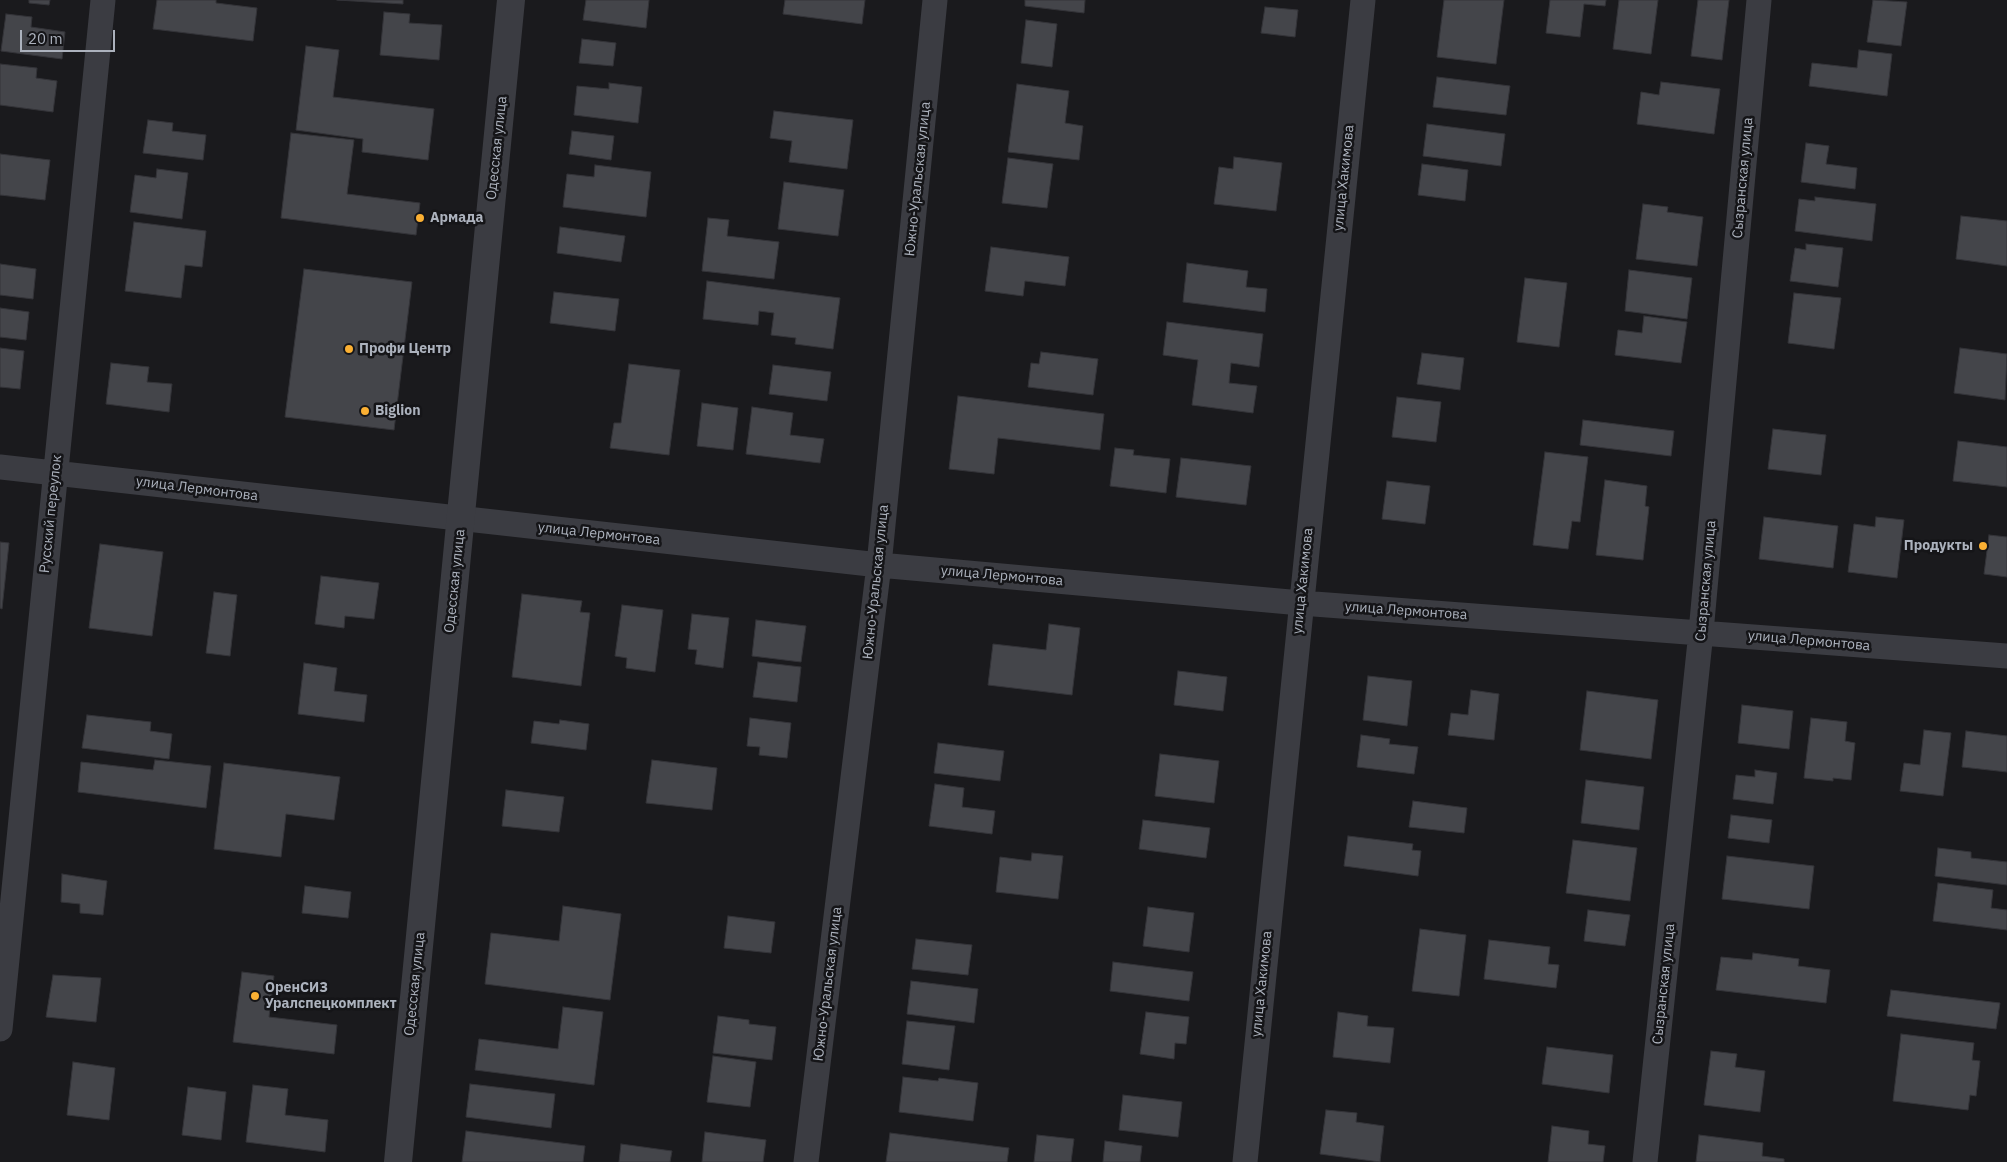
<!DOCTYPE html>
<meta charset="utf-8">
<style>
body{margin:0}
#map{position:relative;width:2007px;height:1162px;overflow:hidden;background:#1a1a1d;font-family:"IBM Plex Sans",sans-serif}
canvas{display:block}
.scale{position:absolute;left:20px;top:30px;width:95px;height:22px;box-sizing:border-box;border:2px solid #acb2bd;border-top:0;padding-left:6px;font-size:15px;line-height:18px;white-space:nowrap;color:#acb2bd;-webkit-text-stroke:4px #151518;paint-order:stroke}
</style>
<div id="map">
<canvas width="2007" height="1162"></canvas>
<div class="scale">20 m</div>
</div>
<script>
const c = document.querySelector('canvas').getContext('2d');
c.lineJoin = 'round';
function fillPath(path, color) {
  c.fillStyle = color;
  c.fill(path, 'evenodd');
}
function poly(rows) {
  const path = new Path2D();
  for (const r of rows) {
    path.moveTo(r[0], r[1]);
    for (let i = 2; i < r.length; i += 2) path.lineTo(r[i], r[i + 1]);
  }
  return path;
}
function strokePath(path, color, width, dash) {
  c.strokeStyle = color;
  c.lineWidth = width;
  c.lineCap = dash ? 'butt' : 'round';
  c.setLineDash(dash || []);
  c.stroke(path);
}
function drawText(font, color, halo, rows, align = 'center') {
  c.font = font + ' "IBM Plex Sans",sans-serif';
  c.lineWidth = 5;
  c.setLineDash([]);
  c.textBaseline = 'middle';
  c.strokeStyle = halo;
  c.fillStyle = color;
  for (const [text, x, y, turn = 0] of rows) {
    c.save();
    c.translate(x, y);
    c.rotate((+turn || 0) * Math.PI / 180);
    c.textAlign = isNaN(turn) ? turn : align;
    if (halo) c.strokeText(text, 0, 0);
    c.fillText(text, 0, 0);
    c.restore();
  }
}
const building = poly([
 [29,0,50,0,49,5,29,3,29,0],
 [157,0,216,0,216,3,257,8,253,41,153,29,157,0],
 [337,0,403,0,403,4,337,0],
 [586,0,649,0,646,28,583,20,586,0],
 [785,0,865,0,862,24,783,14,785,0],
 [1025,0,1085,0,1084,13,1025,6,1025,0],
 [1444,0,1504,0,1496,64,1437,57,1444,0],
 [1550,0,1606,0,1605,6,1584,4,1580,37,1546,33,1550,0],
 [1619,0,1658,0,1651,54,1613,49,1619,0],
 [1698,0,1729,0,1722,60,1691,56,1698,0],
 [1873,0,1907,2,1901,46,1867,42,1873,0],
 [1265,7,1298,10,1295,37,1261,33,1265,7],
 [384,12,410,14,409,23,442,25,439,60,380,55,384,12],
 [6,14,32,17,31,27,65,32,62,59,1,51,6,14],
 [1026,20,1057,24,1052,67,1021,63,1026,20],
 [582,39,616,43,613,66,579,63,582,39],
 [306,46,339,50,333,97,434,109,428,160,362,152,363,139,296,130,306,46],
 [1859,50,1892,54,1887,96,1809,86,1812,63,1857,68,1859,50],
 [0,64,37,68,36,78,57,81,53,112,0,105,0,64],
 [1437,77,1510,86,1506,115,1433,107,1437,77],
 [1661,82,1720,89,1714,134,1637,124,1641,92,1659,95,1661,82],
 [609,83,642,87,638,123,574,115,577,86,609,89,609,83],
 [1017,84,1069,91,1065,123,1083,126,1079,160,1008,152,1017,84],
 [774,111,853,120,847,169,789,162,792,141,770,138,774,111],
 [148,120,173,123,172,131,206,135,203,160,143,153,148,120],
 [1427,124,1505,134,1501,166,1423,156,1427,124],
 [572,131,614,136,611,160,569,154,572,131],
 [291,133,354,140,347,194,420,203,416,235,281,218,291,133],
 [1806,143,1829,146,1826,164,1857,168,1855,189,1801,182,1806,143],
 [0,154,50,160,45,200,0,195,0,154],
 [1234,157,1282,163,1276,211,1214,204,1219,167,1233,169,1234,157],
 [1008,158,1053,164,1047,208,1002,203,1008,158],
 [1422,164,1468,170,1465,201,1418,195,1422,164],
 [595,165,651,172,646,217,563,207,567,174,594,177,595,165],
 [157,169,188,173,182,219,130,212,135,175,156,178,157,169],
 [784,182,844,190,838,236,778,229,784,182],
 [1815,197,1876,204,1872,241,1795,231,1799,199,1815,201,1815,197],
 [1643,204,1668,207,1667,212,1703,217,1697,266,1636,259,1643,204],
 [1961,216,2007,221,2007,266,1956,259,1961,216],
 [708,218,729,220,727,236,779,242,774,279,702,271,708,218],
 [134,222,206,231,202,267,185,265,181,298,125,291,134,222],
 [560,227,625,236,621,262,557,253,560,227],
 [1806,244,1843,248,1838,287,1790,281,1795,248,1806,250,1806,244],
 [991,247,1069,257,1065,286,1025,281,1023,296,985,291,991,247],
 [1187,263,1248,271,1246,287,1267,289,1265,312,1183,302,1187,263],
 [0,264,36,269,33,299,0,295,0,264],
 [304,269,412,282,394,430,285,417,304,269],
 [1629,270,1692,278,1687,319,1625,311,1629,270],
 [1525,278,1567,283,1559,347,1517,342,1525,278],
 [707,281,840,298,833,349,795,344,796,338,771,335,774,313,759,311,758,325,703,319,707,281],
 [554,292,619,299,615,331,550,323,554,292],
 [1794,293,1841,298,1834,349,1788,343,1794,293],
 [0,308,29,312,26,340,0,337,0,308],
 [1644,316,1687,322,1681,363,1615,355,1618,330,1642,333,1644,316],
 [1167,322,1263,334,1259,367,1231,363,1229,383,1257,386,1253,413,1192,405,1198,360,1163,355,1167,322],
 [0,348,24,351,20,389,0,387,0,348],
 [1960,348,2007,354,2005,400,1954,393,1960,348],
 [1041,352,1098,359,1093,395,1028,387,1031,363,1039,364,1041,352],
 [1422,353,1464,358,1460,390,1417,384,1422,353],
 [111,363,149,367,147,382,172,384,169,412,106,404,111,363],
 [629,364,680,370,669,455,610,448,614,423,621,423,629,364],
 [773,365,831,372,827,401,769,394,773,365],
 [958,396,1104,414,1100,450,998,438,994,474,949,469,958,396],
 [1397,397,1441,402,1436,442,1392,437,1397,397],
 [702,403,738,408,733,450,697,446,702,403],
 [752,407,793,413,790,435,824,439,820,463,746,454,752,407],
 [1583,420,1674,431,1671,456,1580,445,1583,420],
 [1773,429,1826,435,1821,475,1768,469,1773,429],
 [1958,441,2007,447,2007,487,1953,481,1958,441],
 [1115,448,1134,450,1133,455,1170,459,1166,493,1110,486,1115,448],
 [1545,452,1588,457,1580,522,1572,521,1568,549,1533,545,1545,452],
 [1181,458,1251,466,1246,505,1176,497,1181,458],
 [1605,480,1647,486,1645,506,1649,507,1643,560,1596,555,1605,480],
 [1387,481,1430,486,1425,524,1382,519,1387,481],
 [1764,517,1838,526,1833,568,1759,559,1764,517],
 [1876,517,1904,520,1897,578,1848,572,1854,524,1875,527,1876,517],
 [1989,535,2007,537,2007,577,1984,574,1989,535],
 [0,542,9,543,2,609,0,608,0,542],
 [100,544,163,552,152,636,89,628,100,544],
 [321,576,379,583,374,619,345,616,344,628,315,624,321,576],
 [214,592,237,595,230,656,206,653,214,592],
 [522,594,582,601,580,612,590,613,581,686,512,677,522,594],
 [622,605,663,610,655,672,626,668,627,658,615,656,622,605],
 [692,614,729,618,723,668,695,664,697,650,688,649,692,614],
 [756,620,806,626,801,662,752,656,756,620],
 [1049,624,1080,628,1072,695,988,685,993,644,1046,650,1049,624],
 [758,662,801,667,797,702,753,697,758,662],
 [304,663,337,668,334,691,367,695,364,722,298,714,304,663],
 [1178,671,1227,677,1223,711,1174,705,1178,671],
 [1368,676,1412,681,1407,726,1363,720,1368,676],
 [1471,690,1499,694,1494,740,1448,735,1451,713,1468,715,1471,690],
 [1587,691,1658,700,1651,759,1580,750,1587,691],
 [1742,705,1793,711,1789,749,1738,743,1742,705],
 [87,715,151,722,150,731,172,734,169,759,82,748,87,715],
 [750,718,791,723,787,758,759,755,760,747,747,746,750,718],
 [1811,718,1847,722,1845,741,1855,743,1851,780,1833,778,1833,781,1804,778,1811,718],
 [560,720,589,724,586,750,531,743,534,721,559,724,560,720],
 [1924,730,1951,733,1943,796,1900,791,1904,763,1920,765,1924,730],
 [1966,731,2007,736,2007,772,1962,767,1966,731],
 [1361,735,1390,739,1389,744,1418,747,1414,774,1357,767,1361,735],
 [938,743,1004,751,1000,781,934,773,938,743],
 [1160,754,1219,761,1214,803,1155,796,1160,754],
 [155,760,211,766,206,808,78,792,81,762,153,770,155,760],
 [652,760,717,768,712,810,646,803,652,760],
 [224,763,340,777,334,820,286,814,281,857,214,849,224,763],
 [1755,770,1777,773,1773,804,1733,799,1736,775,1755,777,1755,770],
 [1586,780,1644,787,1639,830,1581,823,1586,780],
 [935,784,964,788,962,807,995,811,992,834,929,826,935,784],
 [506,790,564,797,559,832,502,826,506,790],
 [1413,801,1467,808,1464,833,1409,827,1413,801],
 [1731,815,1772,820,1769,843,1728,838,1731,815],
 [1143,820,1210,828,1206,858,1139,849,1143,820],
 [1348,836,1413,844,1412,850,1421,851,1418,876,1344,866,1348,836],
 [1573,840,1637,848,1630,901,1566,893,1573,840],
 [1938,848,1971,852,1971,858,2007,862,2007,885,1935,876,1938,848],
 [1032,853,1063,856,1058,899,996,892,1000,857,1031,861,1032,853],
 [1727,856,1814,866,1809,909,1722,899,1727,856],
 [62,874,107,881,103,915,80,913,80,904,61,902,62,874],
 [1938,883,1993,890,1991,908,2007,910,2007,930,1933,921,1938,883],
 [305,886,351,892,348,918,302,913,305,886],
 [563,906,621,914,610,1000,485,984,491,933,559,941,563,906],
 [1148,907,1194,913,1189,952,1143,946,1148,907],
 [1588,910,1630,915,1625,946,1584,941,1588,910],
 [728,916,775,922,771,953,724,948,728,916],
 [1420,929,1466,935,1459,996,1412,991,1420,929],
 [916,939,972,945,968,975,912,969,916,939],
 [1489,940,1550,947,1548,964,1559,965,1556,988,1484,979,1489,940],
 [1753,953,1799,959,1798,966,1830,970,1826,1003,1716,990,1721,957,1752,960,1753,953],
 [1113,962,1193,972,1189,1001,1110,991,1113,962],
 [242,972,274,976,269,1017,337,1025,334,1054,233,1042,242,972],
 [53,975,101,978,96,1022,46,1017,53,975],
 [911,981,978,989,974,1023,907,1014,911,981],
 [1891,990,2000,1003,1996,1029,1887,1016,1891,990],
 [563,1007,603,1012,594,1085,475,1070,479,1039,558,1049,563,1007],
 [1146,1012,1189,1017,1186,1044,1175,1043,1174,1059,1140,1054,1146,1012],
 [1338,1012,1368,1016,1367,1026,1394,1028,1390,1063,1333,1057,1338,1012],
 [718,1016,749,1020,749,1024,776,1027,772,1060,713,1053,718,1016],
 [907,1021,955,1026,949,1070,902,1064,907,1021],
 [1901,1034,1974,1043,1972,1060,1980,1061,1976,1096,1970,1095,1968,1110,1893,1101,1901,1034],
 [1547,1047,1613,1055,1609,1093,1542,1084,1547,1047],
 [1711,1051,1737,1054,1735,1067,1765,1071,1760,1112,1704,1105,1711,1051],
 [713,1056,756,1062,750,1107,707,1102,713,1056],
 [73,1062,115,1068,109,1120,67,1115,73,1062],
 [903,1077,938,1081,939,1078,978,1083,973,1121,899,1112,903,1077],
 [470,1084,555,1094,551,1128,466,1117,470,1084],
 [253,1085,288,1089,285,1115,328,1120,325,1152,246,1142,253,1085],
 [188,1087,226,1092,221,1140,182,1135,188,1087],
 [1123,1095,1182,1102,1178,1137,1119,1130,1123,1095],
 [1326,1110,1357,1113,1356,1122,1384,1126,1380,1162,1320,1154,1326,1110],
 [1552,1126,1589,1131,1588,1144,1605,1146,1603,1162,1548,1162,1552,1126],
 [466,1131,585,1146,583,1162,462,1162,466,1131],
 [705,1132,766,1140,763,1162,702,1162,705,1132],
 [890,1133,1009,1148,1007,1162,886,1162,890,1133],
 [1037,1135,1074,1139,1071,1162,1034,1162,1037,1135],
 [1699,1135,1763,1143,1762,1156,1784,1159,1784,1162,1696,1162,1699,1135],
 [1105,1141,1142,1146,1140,1162,1103,1162,1105,1141],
 [621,1144,672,1151,670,1162,619,1162,621,1144]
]);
fillPath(building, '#44454a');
strokePath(building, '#343439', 1);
strokePath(poly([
 [0,467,879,565,1301,603,2007,656],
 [0,1029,103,0],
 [806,1162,879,565,935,0],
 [1245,1162,1363,0],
 [1645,1162,1701,632,1759,0]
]), '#3b3c42', 25);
strokePath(poly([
 [398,1162,511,0]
]), '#3b3c42', 28);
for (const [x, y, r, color] of [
 [420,218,5,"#fbb033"],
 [349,349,5,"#fbb033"],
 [365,411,5,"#fbb033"],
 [1983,546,5,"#fbb033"],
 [255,996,5,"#fbb033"]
]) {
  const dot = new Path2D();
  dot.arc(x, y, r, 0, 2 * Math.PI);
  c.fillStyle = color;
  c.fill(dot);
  strokePath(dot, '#151518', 2);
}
drawText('14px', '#acb2bd', '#151518', [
 ["Одесская улица",497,148,-84],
 ["улица Хакимова",1344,178,-84],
 ["Сызранская улица",1743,178,-85],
 ["Южно-Уральская улица",918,179,-84],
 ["улица Лермонтова",197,489,7],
 ["Русский переулок",51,514,-84],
 ["улица Лермонтова",599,534,6],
 ["улица Лермонтова",1002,576,5],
 ["Одесская улица",455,581,-84],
 ["улица Хакимова",1303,581,-84],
 ["Сызранская улица",1706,581,-85],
 ["Южно-Уральская улица",876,582,-84],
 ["улица Лермонтова",1406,611,4],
 ["улица Лермонтова",1809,641,5],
 ["Одесская улица",415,984,-84],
 ["Южно-Уральская улица",828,984,-83],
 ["улица Хакимова",1262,984,-84],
 ["Сызранская улица",1664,984,-84]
]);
drawText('bold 14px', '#acb2bd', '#151518', [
 ["Армада",430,218],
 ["Профи Центр",359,349],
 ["Biglion",375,411],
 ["Продукты",1973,546,"right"],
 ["ОренСИЗ",265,988],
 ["Уралспецкомплект",265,1004]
], 'left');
</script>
